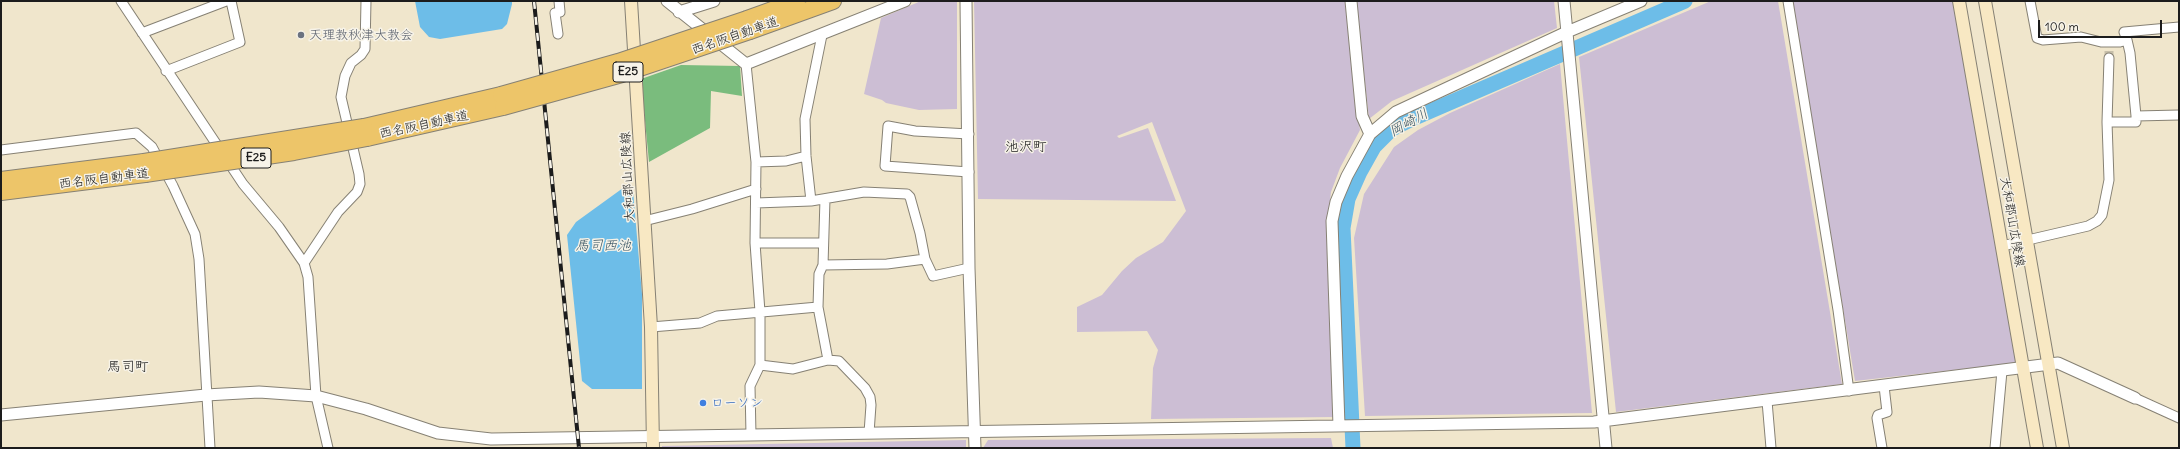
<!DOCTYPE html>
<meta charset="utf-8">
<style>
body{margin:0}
#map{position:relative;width:2180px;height:449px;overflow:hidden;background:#f0e6cc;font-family:Delius,sans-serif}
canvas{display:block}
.frame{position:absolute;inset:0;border:2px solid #1c1c1c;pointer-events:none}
.scale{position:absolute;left:2038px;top:20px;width:124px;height:18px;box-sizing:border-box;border:2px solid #1c1c1c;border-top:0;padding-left:5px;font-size:12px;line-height:14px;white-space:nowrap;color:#1c1c1c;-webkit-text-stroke:3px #f7f3e8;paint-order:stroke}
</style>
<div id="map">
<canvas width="2180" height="449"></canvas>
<div class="frame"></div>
<div class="scale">100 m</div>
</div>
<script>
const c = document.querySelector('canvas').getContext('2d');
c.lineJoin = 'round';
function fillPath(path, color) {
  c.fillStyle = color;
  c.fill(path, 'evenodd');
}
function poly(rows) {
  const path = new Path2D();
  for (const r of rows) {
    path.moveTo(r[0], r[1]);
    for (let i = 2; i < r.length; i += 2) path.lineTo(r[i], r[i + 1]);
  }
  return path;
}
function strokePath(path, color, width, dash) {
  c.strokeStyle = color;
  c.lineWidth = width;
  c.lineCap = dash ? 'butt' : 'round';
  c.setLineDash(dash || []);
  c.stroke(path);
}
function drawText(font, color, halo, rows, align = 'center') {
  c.font = font + ' Delius,"Klee One",sans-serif';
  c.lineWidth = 3;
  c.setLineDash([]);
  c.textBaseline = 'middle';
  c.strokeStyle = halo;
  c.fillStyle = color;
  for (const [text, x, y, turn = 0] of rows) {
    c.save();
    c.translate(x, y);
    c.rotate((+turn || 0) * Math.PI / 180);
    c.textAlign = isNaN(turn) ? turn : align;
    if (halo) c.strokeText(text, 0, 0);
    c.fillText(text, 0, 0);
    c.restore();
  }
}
fillPath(poly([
 [921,1,957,1,957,109,919,110,886,103,882,100,864,94,881,18],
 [974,1,1345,1,1360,130,1340,168,1331,192,1329,210,1335,417,1151,419,1153,368,1158,350,1147,331,1077,332,1077,307,1102,295,1122,271,1136,258,1163,242,1186,211,1152,122,1117,136,1119,138,1148,128,1176,201,978,199],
 [1356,1,1554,1,1557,28,1392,101,1369,119],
 [1711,1,1778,1,1842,384,1616,412,1579,57],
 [1792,1,1953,1,2016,363,1855,381],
 [1560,64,1592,413,1365,416,1354,238,1364,194,1394,147,1418,130,1450,113],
 [1331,438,1333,448,983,448,988,440],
 [966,440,966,448,662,448,662,446]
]), '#ccbed4');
fillPath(poly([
 [681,65,740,66,742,96,711,91,710,128,649,162,641,79]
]), '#7abc7d');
fillPath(poly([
 [415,1,512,1,512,4,507,24,502,29,440,39,429,37,420,27],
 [623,188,633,191,642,294,642,389,592,389,582,381,567,235,576,222]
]), '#6dbde8');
strokePath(poly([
 [1353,448,1343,228,1348,199,1360,172,1374,147,1392,129,1412,119,1685,1]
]), '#6dbde8', 15);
strokePath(poly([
 [2109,51,2109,58]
]), '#c6bea9', 9, [9, 4.5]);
const minor = poly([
 [121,1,243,184,279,227,304,263,308,277,316,396,328,448],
 [1788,1,1838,310,1849,391],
 [2030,1,2037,38,2043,40,2081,37,2101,42,2120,42,2127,40,2124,32,2179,27],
 [142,33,226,1],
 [558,34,555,13,560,12,559,1],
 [2127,40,2130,53,2136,116,2179,115],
 [746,64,756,162,755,243,760,312,760,365,750,386,751,435],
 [166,71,240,42,231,1],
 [2107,122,2136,122,2136,116],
 [1,150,136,133,152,147,173,186,195,234,199,259,210,448],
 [756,162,786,161,806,156],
 [969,172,885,166,888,126,915,131,969,134],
 [825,199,823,265,819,274,818,307,822,328,828,360,839,361,865,388,870,397,871,405,869,433],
 [811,201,806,156,805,119,822,35],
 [756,203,811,201,864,192,907,194,910,197,920,233,925,259,933,276,969,268],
 [644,221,692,209,756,189],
 [755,243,823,243],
 [2002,246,2088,226,2097,221,2102,215,2109,180,2107,122,2109,58],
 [304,263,338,212,357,192,360,184,359,174,341,97,345,76,351,63,361,55,365,49,366,1],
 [823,265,887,264,925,259],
 [651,327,700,323,717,316,818,307],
 [760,365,793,369,828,360],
 [2135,398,2179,418],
 [1767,401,1771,448],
 [1882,448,1877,418,1878,415,1887,412,1884,386],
 [1995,448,2002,371]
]);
const tertiary = poly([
 [667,1,746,64,905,1],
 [966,1,969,268,975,448],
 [1351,1,1362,116,1370,134],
 [1564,1,1606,448],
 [679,12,714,1],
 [1,415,206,395,259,392,316,396,366,409,438,433,491,439,1594,422,2058,363,2135,398],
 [1339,426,1332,221,1336,202,1347,176,1370,134,1396,112,1567,32,1641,1]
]);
const secondary = poly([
 [631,1,651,327,653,448],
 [1959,1,2037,448],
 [1985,1,2063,448]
]);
const motorway = poly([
 [747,19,797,1],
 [750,31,833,1],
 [364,127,501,95],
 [367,138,503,107],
 [1,180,144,162],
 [1,192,145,174]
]);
strokePath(minor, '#868174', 11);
strokePath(tertiary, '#868174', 13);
strokePath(secondary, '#868174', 14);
strokePath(motorway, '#868174', 18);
strokePath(minor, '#fff', 9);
strokePath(tertiary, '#fff', 11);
strokePath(secondary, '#f8e8c3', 12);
strokePath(motorway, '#edc569', 16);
const rail = poly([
 [534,1,579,448]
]);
strokePath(rail, '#1c1c1c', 4);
strokePath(rail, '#f7f3e8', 2.5, [8]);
const motorwayBridge = poly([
 [501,95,618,62,747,19],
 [503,107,622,74,750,31],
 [144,162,364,127],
 [145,174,294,152,367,138]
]);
strokePath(motorwayBridge, '#868174', 18, []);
strokePath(motorwayBridge, '#edc569', 16);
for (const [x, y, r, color] of [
 [301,35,4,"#6b7280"],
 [703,403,4,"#3f7fe0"]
]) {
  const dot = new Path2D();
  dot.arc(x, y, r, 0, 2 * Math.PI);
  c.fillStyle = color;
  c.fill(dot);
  strokePath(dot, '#f7f3e8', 1.5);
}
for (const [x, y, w] of [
 [628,72,30],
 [256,158,30]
]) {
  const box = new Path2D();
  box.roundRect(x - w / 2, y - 10, w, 20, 3);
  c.fillStyle = '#f7f3e8';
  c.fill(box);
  strokePath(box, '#1c1c1c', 1);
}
drawText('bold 12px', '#1c1c1c', null, [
 ["E25",628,72],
 ["E25",256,158]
]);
drawText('13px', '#5b616d', '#f7f3e8', [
 ["天理教秋津大教会",309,35]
], 'left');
drawText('13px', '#1c1c1c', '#f7f3e8', [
 ["西名阪自動車道",735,36,-19],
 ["西名阪自動車道",424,125,-12],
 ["大和郡山広陵線",628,177,-93],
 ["西名阪自動車道",104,179,-7],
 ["大和郡山広陵線",2012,222,80]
]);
drawText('13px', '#366cbe', '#f7f3e8', [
 ["ローソン",711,403]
], 'left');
drawText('italic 14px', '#385463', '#f7f3e8', [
 ["岡崎川",1409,123,-29],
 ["馬司西池",603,246]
]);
drawText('14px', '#1c1c1c', '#f7f3e8', [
 ["池沢町",1026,147],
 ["馬司町",128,367]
]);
</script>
